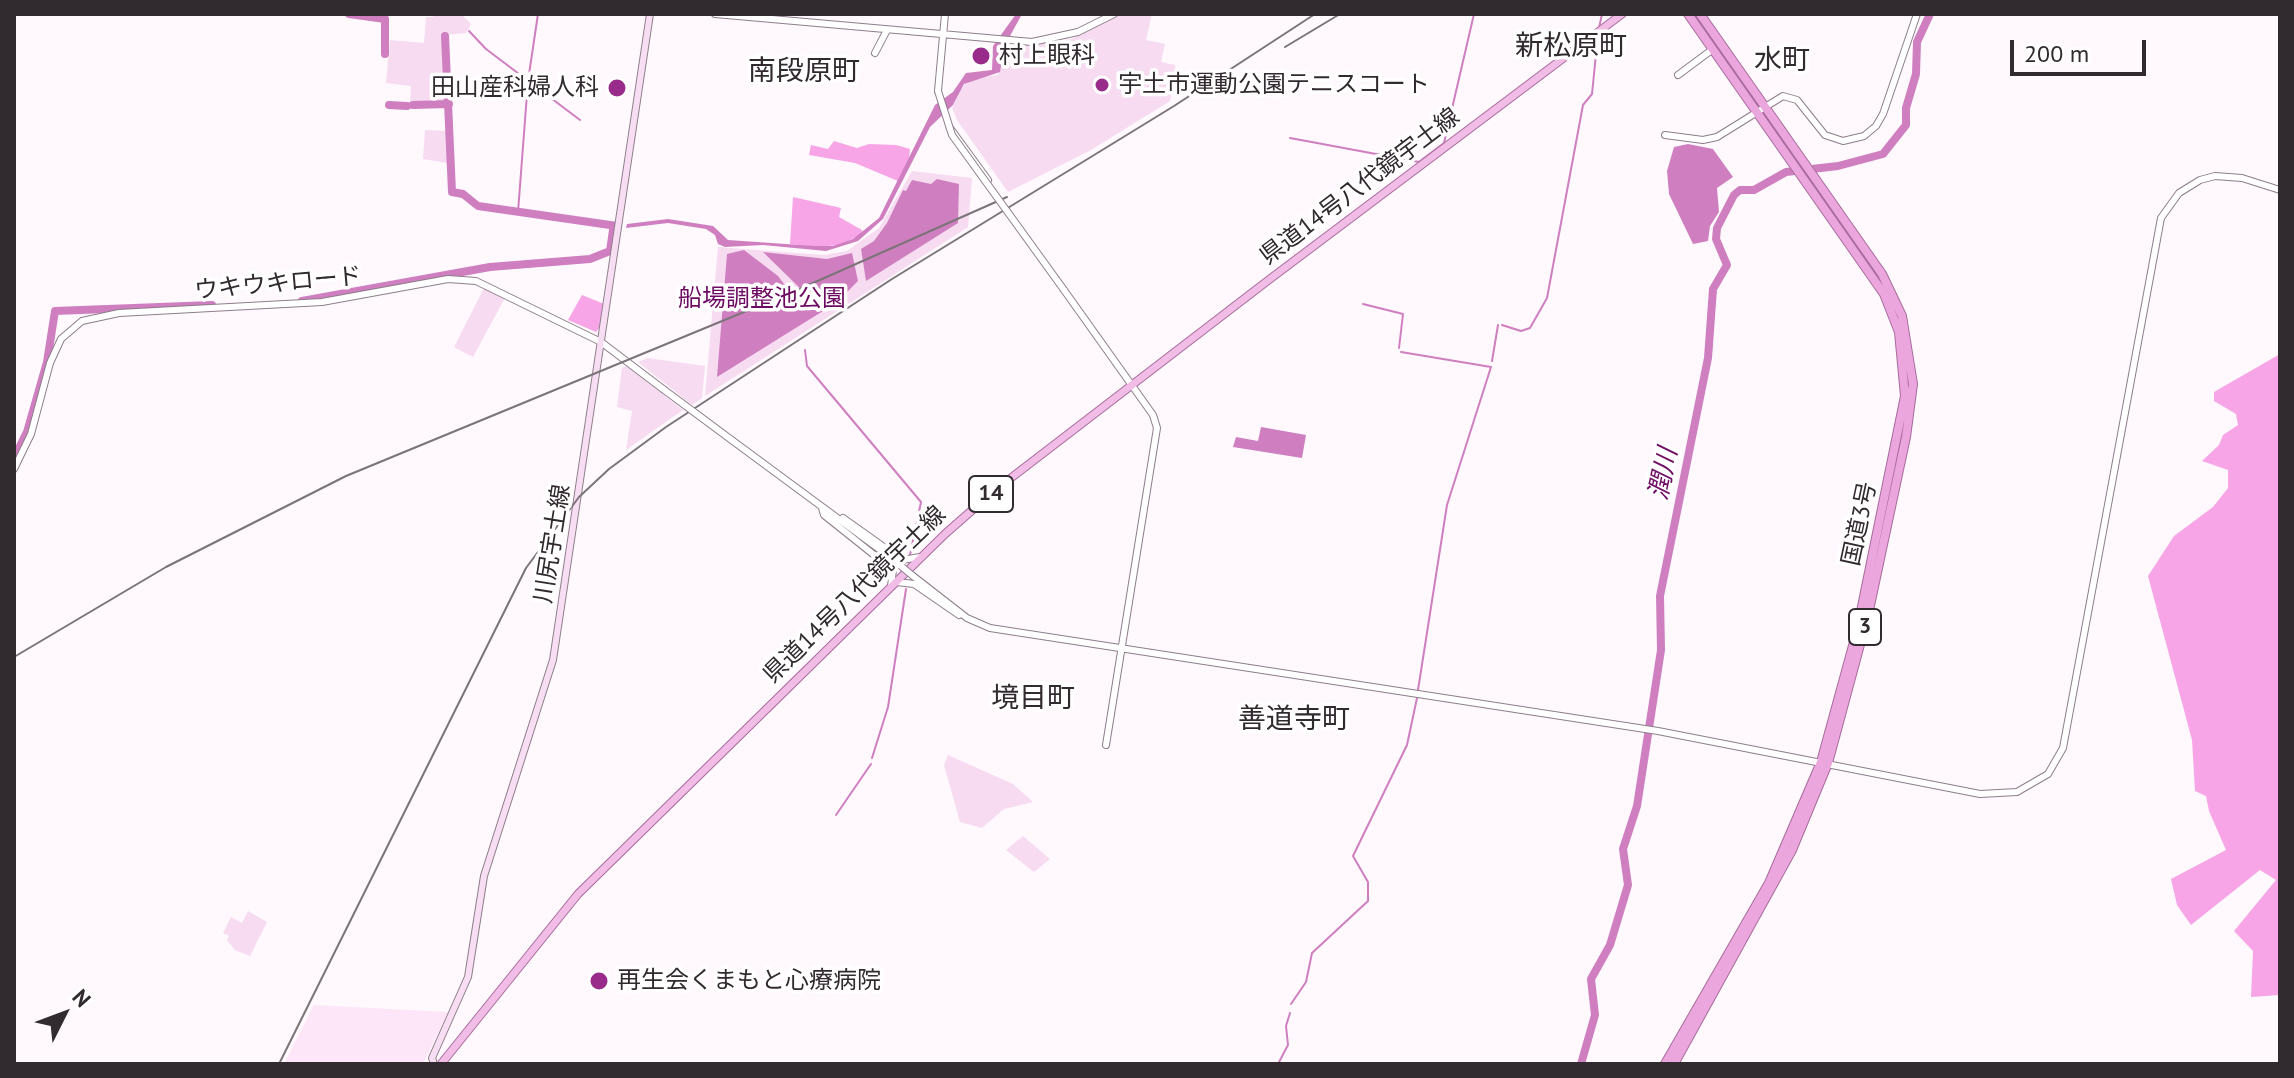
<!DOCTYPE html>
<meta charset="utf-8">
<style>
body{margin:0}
#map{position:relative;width:2294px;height:1078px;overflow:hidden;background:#fff8fd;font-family:"PT Sans",sans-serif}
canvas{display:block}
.frame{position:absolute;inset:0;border:16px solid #312a2f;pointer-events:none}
.north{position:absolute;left:24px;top:974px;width:80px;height:80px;-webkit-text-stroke:6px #fff;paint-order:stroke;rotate:48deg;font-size:22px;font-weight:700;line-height:32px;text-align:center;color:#312a2f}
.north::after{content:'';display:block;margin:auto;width:28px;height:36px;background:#312a2f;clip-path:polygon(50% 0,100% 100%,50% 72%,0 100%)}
.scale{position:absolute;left:2010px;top:40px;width:136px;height:36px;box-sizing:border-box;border:4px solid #312a2f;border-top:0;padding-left:10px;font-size:24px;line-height:28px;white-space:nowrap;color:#312a2f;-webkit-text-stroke:6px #fff;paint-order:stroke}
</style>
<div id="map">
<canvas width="2294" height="1078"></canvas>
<div class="frame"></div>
<div class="north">N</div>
<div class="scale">200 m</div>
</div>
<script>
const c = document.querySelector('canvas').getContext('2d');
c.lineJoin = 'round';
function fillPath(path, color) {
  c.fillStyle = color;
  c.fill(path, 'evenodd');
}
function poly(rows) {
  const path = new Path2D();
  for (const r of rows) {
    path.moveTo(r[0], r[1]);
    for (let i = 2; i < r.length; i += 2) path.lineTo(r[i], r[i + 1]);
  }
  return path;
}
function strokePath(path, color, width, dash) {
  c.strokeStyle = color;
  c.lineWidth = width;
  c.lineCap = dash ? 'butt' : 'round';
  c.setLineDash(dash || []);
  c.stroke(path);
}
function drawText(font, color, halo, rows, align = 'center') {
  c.font = font + ' "PT Sans","Noto Sans JP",sans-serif';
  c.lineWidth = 7;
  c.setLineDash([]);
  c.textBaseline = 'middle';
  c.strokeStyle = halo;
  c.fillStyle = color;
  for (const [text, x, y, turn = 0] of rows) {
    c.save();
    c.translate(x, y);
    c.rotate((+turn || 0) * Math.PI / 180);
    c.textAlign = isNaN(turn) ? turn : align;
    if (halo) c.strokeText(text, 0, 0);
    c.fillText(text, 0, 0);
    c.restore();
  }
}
fillPath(poly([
 [314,1005,448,1012,423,1064,284,1064]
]), '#fee6f9');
fillPath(poly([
 [434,14,461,14,471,24,466,33,443,35,446,102,410,103,411,86,386,83,390,40,424,43,426,17,433,17],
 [1121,14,1152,14,1146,40,1165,44,1161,62,1175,65,1176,71,1170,101,1091,150,1008,192,957,120,952,108,961,90,967,82,976,78,998,75,1005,47,1072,39],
 [425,130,447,131,447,163,423,159],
 [912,171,972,178,968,227,705,396,718,247,823,255,847,251,879,228],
 [484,288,506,296,473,357,454,347],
 [648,358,705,366,702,398,692,405,638,362],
 [626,366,683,410,626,450,632,411,617,407,622,368],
 [948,755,1013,784,1033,802,1004,809,982,828,960,822,944,765],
 [1023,836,1050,859,1034,872,1006,850],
 [248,911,267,922,250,956,235,950,227,940,229,936,223,933,231,917,242,923]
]), '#f7dbf1');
fillPath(poly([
 [834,141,857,148,869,144,896,145,910,149,909,158,898,181,855,163,809,155,811,145,828,149],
 [793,197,841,208,839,217,862,230,861,235,839,245,817,247,790,244],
 [582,295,604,304,600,327,596,332,568,320],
 [2280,354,2280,995,2251,997,2253,951,2234,931,2276,880,2260,870,2191,925,2177,905,2171,879,2226,850,2209,811,2206,796,2195,791,2192,740,2148,576,2174,536,2213,507,2228,488,2228,470,2202,461,2219,445,2223,435,2238,425,2236,414,2214,401,2214,392]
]), '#f8a5e7');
fillPath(poly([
 [1016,14,1022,14,1004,47,1000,72,964,84,953,105,930,127,883,219,858,241,826,251,763,245,725,247,718,244,715,235,706,229,668,223,626,228,627,224,668,219,713,226,728,240,815,246,833,246,853,239,879,218,935,105,953,92,966,73,992,70,993,46],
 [1688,144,1713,149,1733,177,1717,188,1719,212,1710,226,1708,241,1693,244,1669,194,1667,171,1674,147],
 [937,179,959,184,958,223,866,281,861,249,874,241,887,223,903,190,906,191,912,180,931,184],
 [744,250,778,276,801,306,823,311,717,377,727,254],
 [763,252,827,259,852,253,858,281,837,302,809,297],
 [1261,427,1306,435,1302,458,1233,447,1236,437,1258,441]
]), '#cf7fc0');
strokePath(poly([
 [1599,28,1602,14],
 [469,31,486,49,580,120],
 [1290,138,1419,162,1444,143,1474,14],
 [518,212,528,81,538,14],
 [1363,304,1403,314,1399,348],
 [1502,325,1521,331,1530,328,1547,298,1583,105,1592,94,1598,34],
 [805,350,807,366,921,502,910,555],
 [1401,352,1491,367,1447,505,1418,690],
 [1492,361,1498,325],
 [872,758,888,707,906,589],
 [836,815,871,764],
 [1291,1004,1306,982,1312,953,1368,901,1368,882,1353,856,1407,745,1417,698],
 [1278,1064,1288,1045,1286,1026,1290,1013]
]), '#cf7fc0', 2);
strokePath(poly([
 [349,14,385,19,385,54],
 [445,36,452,192,463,194,478,206,617,226],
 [389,105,407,106],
 [413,105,449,104],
 [302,301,490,267,590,259,610,251,613,230],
 [14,458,27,432,47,362,55,311,212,305],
 [1581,1064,1595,1015,1591,979,1610,945,1628,885,1623,849,1637,806,1661,650,1660,596,1708,358,1713,289,1727,265,1716,239,1717,228,1734,195,1740,190,1754,190,1786,172,1838,166,1883,154,1906,125,1906,108,1916,74,1917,42,1930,14]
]), '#cf7fc0', 8);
const tertiary = poly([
 [715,14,1032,42,1078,32,1114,14],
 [875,53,887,30],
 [1678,75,1713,49],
 [938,91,945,14],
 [950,128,988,180],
 [1665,135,1703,140,1717,137,1783,96,1797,100,1825,135,1843,141,1864,136,1876,126,1883,114,1917,14],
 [1064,290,1153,415,1157,428,1106,745],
 [733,441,890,557],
 [14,469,31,434,50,363,61,339,82,321,119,313,322,302,448,279,476,281,601,342,663,389],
 [822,508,824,515,893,570,891,586],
 [843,518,902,560,920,557],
 [913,576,967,618,990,628,1658,731,1980,794,2017,792,2048,774,2063,748,2161,218,2179,193,2200,180,2215,176,2242,178,2280,190],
 [897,582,914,584,959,615]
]);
const secondary = poly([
 [434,1064,432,1058,468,977,484,876,553,660,650,14]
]);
const primary = poly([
 [441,1064,578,894,945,534,994,491,1266,282,1622,14]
]);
const trunk = poly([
 [1665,1064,1769,883,1821,762,1857,631,1905,396,1899,332,1884,294,1688,14],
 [1674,1064,1792,850,1828,763,1868,615,1906,437,1913,384,1902,316,1882,274,1700,14]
]);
strokePath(tertiary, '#8e7e8a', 8);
strokePath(secondary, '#8e7e8a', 8);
strokePath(primary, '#a76c9c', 9);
strokePath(trunk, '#a76c9c', 10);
strokePath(tertiary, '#fff', 6);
strokePath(secondary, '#f8def3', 6);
strokePath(primary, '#f1bce6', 7);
strokePath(trunk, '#eca6de', 8);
strokePath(poly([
 [1285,47,1340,14],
 [14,657,166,567,346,476,795,291,1007,197],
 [279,1064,526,568,579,497,609,469,666,427,892,279,1174,106,1315,14]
]), '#7b7479', 2);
const tertiaryBridge = poly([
 [938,91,952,135,1064,290],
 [663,389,733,441],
 [890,557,913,576]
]);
strokePath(tertiaryBridge, '#8e7e8a', 8, []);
strokePath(tertiaryBridge, '#fff', 6);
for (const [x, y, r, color] of [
 [981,56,10,"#992b8b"],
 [1102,85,8,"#992b8b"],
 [617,88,10,"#992b8b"],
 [599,981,10,"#992b8b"]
]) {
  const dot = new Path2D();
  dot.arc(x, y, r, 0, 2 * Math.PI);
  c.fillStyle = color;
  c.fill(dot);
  strokePath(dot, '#fff', 3);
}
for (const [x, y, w] of [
 [991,494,44],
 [1865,627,32]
]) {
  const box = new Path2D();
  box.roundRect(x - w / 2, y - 18, w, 36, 6);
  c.fillStyle = '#fff';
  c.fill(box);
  strokePath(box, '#312a2f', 2);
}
drawText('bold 22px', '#312a2f', null, [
 ["14",991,494],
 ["3",1865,627]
]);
drawText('24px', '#312a2f', '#fff', [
 ["村上眼科",999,56],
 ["宇土市運動公園テニスコート",1118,85],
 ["田山産科婦人科",599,88,"right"],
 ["再生会くまもと心療病院",617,981]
], 'left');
drawText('24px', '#312a2f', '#fff', [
 ["県道14号八代鏡宇土線",1360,187,-37],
 ["ウキウキロード",278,284,-5],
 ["国道3号",1860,524,-78],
 ["川尻宇土線",553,544,-81],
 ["県道14号八代鏡宇土線",855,595,-44]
]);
drawText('24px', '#6d0962', '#fff', [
 ["船場調整池公園",762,299]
]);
drawText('italic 26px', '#6f0c63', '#fff', [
 ["潤川",1664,474,-78]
]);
drawText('28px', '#312a2f', '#fff', [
 ["新松原町",1571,47],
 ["水町",1782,61],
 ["南段原町",804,72],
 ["境目町",1033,699],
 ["善道寺町",1294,720]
]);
</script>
